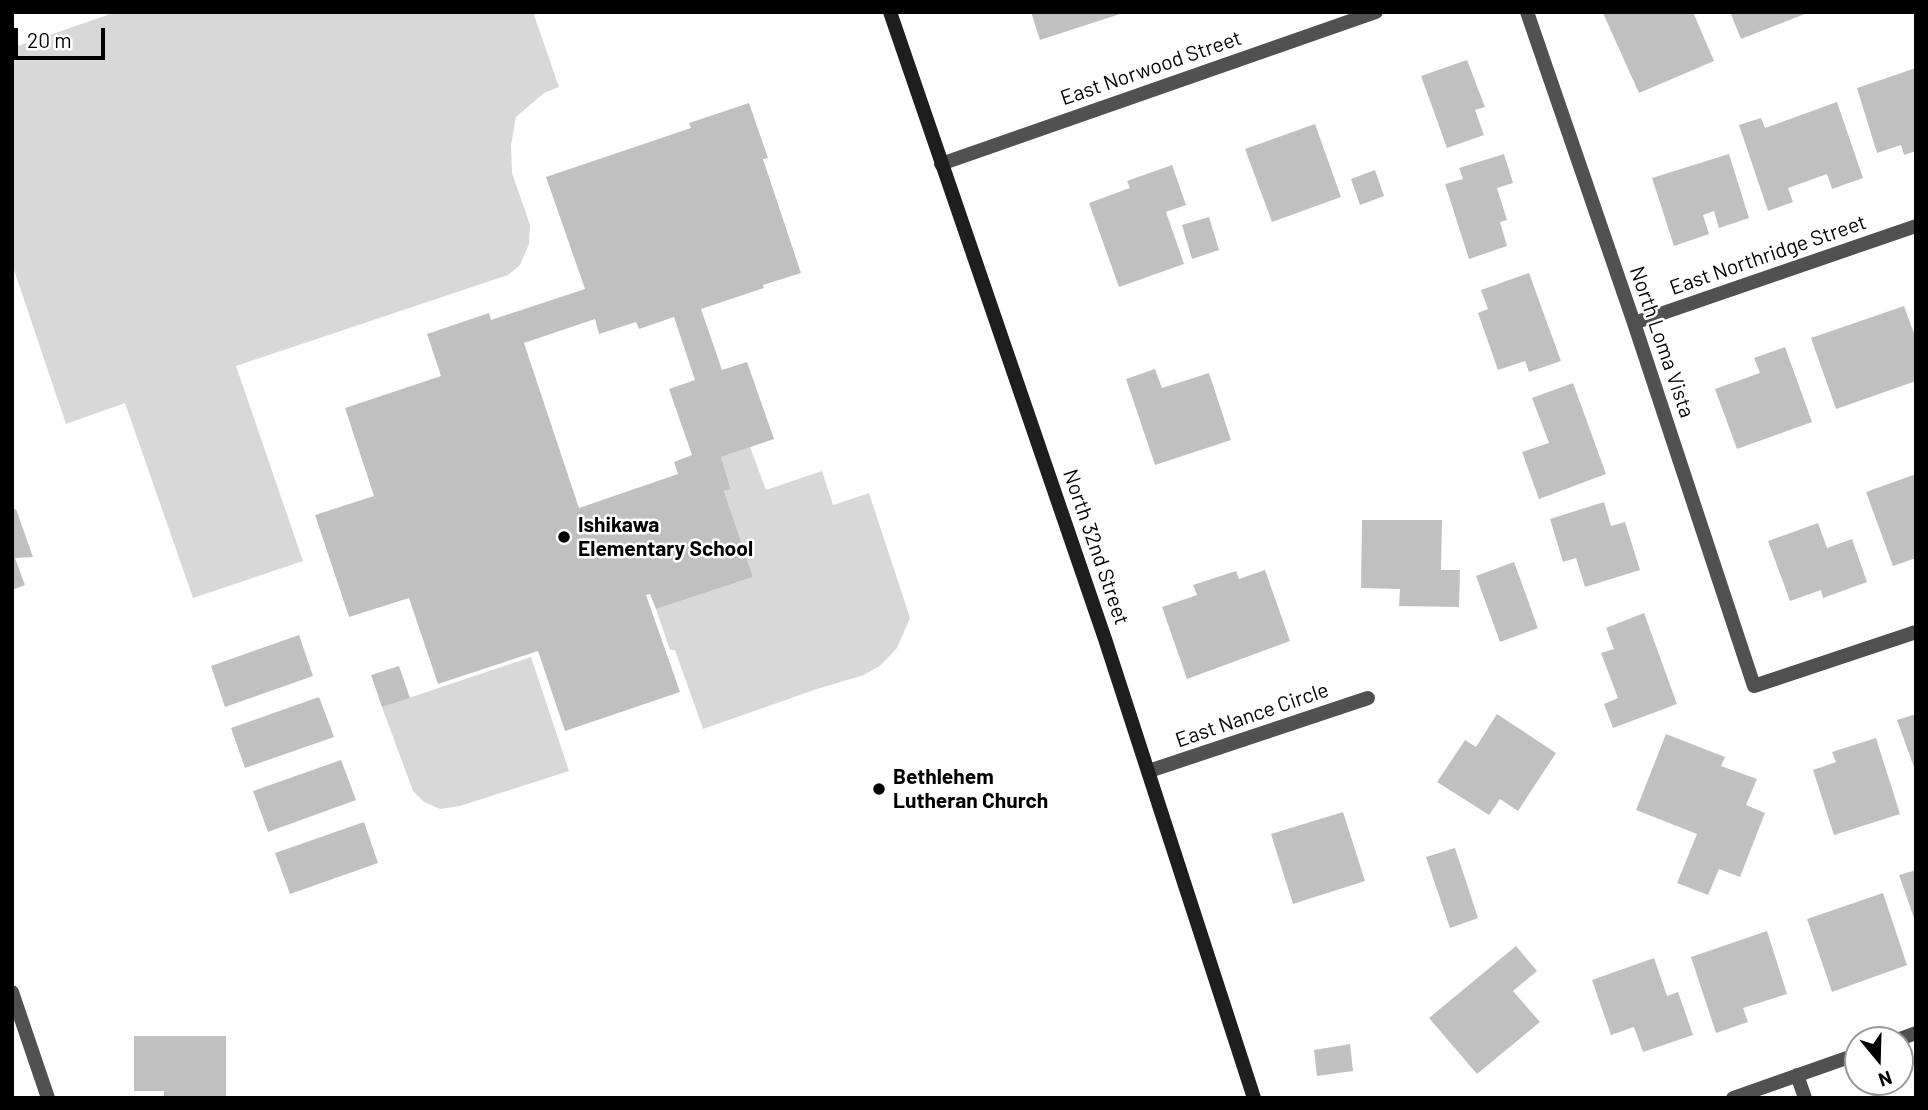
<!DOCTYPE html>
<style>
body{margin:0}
#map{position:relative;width:1928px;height:1110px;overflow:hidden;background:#fff;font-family:Barlow,sans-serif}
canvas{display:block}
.frame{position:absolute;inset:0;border:14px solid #000;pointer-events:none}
.north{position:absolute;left:1844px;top:1026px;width:70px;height:70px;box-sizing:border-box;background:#fff;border:2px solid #999;border-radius:50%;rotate:161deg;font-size:19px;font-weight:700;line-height:28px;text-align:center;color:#000}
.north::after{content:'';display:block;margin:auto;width:24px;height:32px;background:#000;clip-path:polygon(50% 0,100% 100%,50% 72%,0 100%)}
.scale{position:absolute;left:14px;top:28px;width:91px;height:32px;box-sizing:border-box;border:4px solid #000;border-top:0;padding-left:9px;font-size:21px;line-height:24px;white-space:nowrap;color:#000;-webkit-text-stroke:5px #fff;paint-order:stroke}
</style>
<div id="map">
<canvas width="1928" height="1110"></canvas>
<div class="frame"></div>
<div class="north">N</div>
<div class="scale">20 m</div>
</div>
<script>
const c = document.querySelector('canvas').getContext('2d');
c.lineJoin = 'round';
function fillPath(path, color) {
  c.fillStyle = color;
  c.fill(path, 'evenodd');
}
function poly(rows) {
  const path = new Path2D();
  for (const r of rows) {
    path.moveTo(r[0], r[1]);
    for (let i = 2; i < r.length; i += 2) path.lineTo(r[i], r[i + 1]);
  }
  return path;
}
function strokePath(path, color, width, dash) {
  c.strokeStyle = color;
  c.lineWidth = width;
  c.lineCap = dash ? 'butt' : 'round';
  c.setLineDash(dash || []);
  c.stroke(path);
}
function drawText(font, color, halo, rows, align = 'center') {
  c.font = font + ' Barlow,sans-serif';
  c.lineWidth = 5;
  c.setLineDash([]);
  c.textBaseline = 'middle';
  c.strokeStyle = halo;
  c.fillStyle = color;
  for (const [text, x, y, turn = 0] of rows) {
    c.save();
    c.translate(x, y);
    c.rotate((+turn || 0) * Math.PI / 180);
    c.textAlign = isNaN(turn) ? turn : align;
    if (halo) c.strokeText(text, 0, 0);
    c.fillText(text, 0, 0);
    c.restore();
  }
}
fillPath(poly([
 [116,12,533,12,559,87,544,93,516,117,511,145,512,173,530,225,529,244,520,265,508,275,236,366,303,561,193,598,125,403,66,424,12,264,12,48],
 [750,447,766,490,822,471,833,505,869,493,910,618,897,648,881,665,864,675,817,689,703,729,675,650,670,650,656,609,753,577,724,491,731,488,721,457],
 [531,657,569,771,460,806,440,809,424,802,413,791,382,707]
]), '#d8d8d8');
fillPath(poly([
 [1031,12,1123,12,1123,13,1040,40],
 [1605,12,1693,12,1714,61,1639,93,1603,13],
 [1730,12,1810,12,1741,39],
 [1467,60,1485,107,1475,110,1484,135,1447,148,1421,76],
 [1916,68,1916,151,1904,155,1901,145,1877,153,1857,88],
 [1837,102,1863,178,1832,189,1827,174,1788,188,1793,202,1768,211,1739,125,1761,118,1765,128],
 [749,103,768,158,763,159,801,273,763,285,764,288,701,309,722,370,747,362,774,439,721,457,731,489,724,491,753,577,656,609,650,594,646,595,680,692,565,731,538,651,438,684,409,598,349,617,315,515,374,496,345,408,441,376,427,334,489,313,491,320,585,289,546,177,691,128,689,123],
 [674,317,695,380,669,389,692,455,674,462,678,474,579,508,524,343,595,319,599,334,636,322,639,329],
 [1315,124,1341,197,1272,222,1245,149],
 [1504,154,1513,183,1497,188,1507,220,1500,222,1507,246,1469,259,1445,184,1463,179,1459,168],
 [1729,154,1749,218,1719,228,1714,211,1703,215,1709,234,1674,246,1652,178],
 [1172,165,1186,205,1166,212,1184,264,1119,287,1089,203,1130,188,1127,181],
 [1375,170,1384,196,1360,205,1351,179],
 [1209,217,1219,250,1192,259,1182,225],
 [1529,273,1561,361,1529,372,1525,361,1498,370,1478,313,1488,309,1481,290],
 [1904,306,1916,339,1916,381,1836,409,1811,338],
 [1785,347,1812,422,1737,449,1715,389,1760,373,1754,358],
 [1155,369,1162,388,1209,373,1231,440,1155,465,1126,379],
 [1573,383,1606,474,1539,499,1522,452,1549,443,1532,398],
 [1916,474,1916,558,1893,566,1866,492],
 [1604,502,1611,526,1625,522,1640,570,1585,587,1576,558,1563,562,1550,519],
 [16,509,33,557,15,558,25,585,12,590,12,510],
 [1362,520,1442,520,1441,570,1460,570,1459,607,1399,606,1400,589,1361,588],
 [1818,523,1827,548,1852,539,1867,582,1823,598,1821,590,1790,601,1768,541],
 [1514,562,1538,628,1500,642,1476,576],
 [1265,570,1290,641,1187,679,1162,607,1197,595,1193,585,1236,571,1239,579],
 [1644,613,1677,704,1613,728,1604,704,1618,698,1601,653,1614,649,1606,628],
 [299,635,313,676,225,707,211,666],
 [399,666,410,698,382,707,371,675],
 [319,697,334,737,245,768,231,728],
 [1497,714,1556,753,1518,811,1500,799,1489,815,1437,782,1465,740,1476,747],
 [1916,714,1916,770,1915,770,1897,720],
 [1666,734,1725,757,1721,766,1757,779,1746,805,1765,813,1740,877,1719,869,1708,895,1677,883,1697,834,1636,810],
 [1876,738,1900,814,1834,835,1813,770,1836,762,1832,752],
 [341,760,356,800,268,832,253,791],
 [1343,812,1365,881,1293,904,1271,834],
 [364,822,378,863,290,894,275,853],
 [1455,848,1478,918,1450,928,1426,857],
 [1916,870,1916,921,1915,921,1899,875],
 [1883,893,1907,965,1832,992,1807,919],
 [1767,931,1787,994,1743,1008,1748,1022,1716,1033,1691,957],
 [1516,946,1537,971,1513,991,1540,1022,1477,1074,1429,1018],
 [1654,958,1667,996,1678,992,1693,1035,1643,1052,1634,1027,1611,1035,1592,980],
 [134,1036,226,1036,226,1098,164,1098,164,1091,134,1091],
 [1350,1044,1353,1071,1317,1076,1314,1050]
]), '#c0c0c0');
strokePath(poly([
 [1527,12,1634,323,1754,686,1916,632],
 [941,164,1376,12],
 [1634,323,1916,226],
 [1149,771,1368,698],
 [12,992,48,1098],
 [1897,1040,1916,1033],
 [1797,1075,1805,1098],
 [1733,1098,1858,1054]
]), '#515151', 14);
strokePath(poly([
 [890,12,1105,639,1254,1098]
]), '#1e1e1e', 14);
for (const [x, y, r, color] of [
 [564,537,7,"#000"],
 [879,789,7,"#000"]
]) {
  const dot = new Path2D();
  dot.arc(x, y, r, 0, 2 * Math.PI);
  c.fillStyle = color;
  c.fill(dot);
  strokePath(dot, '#fff', 2.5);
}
drawText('21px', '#000', '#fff', [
 ["East Norwood Street",1151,68,-19],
 ["East Northridge Street",1768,255,-19],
 ["North Loma Vista",1662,342,71],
 ["North 32nd Street",1096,547,71],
 ["East Nance Circle",1252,715,-19]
]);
drawText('bold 21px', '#000', '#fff', [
 ["Ishikawa",578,525],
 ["Elementary School",578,549],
 ["Bethlehem",893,777],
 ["Lutheran Church",893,801]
], 'left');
</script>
